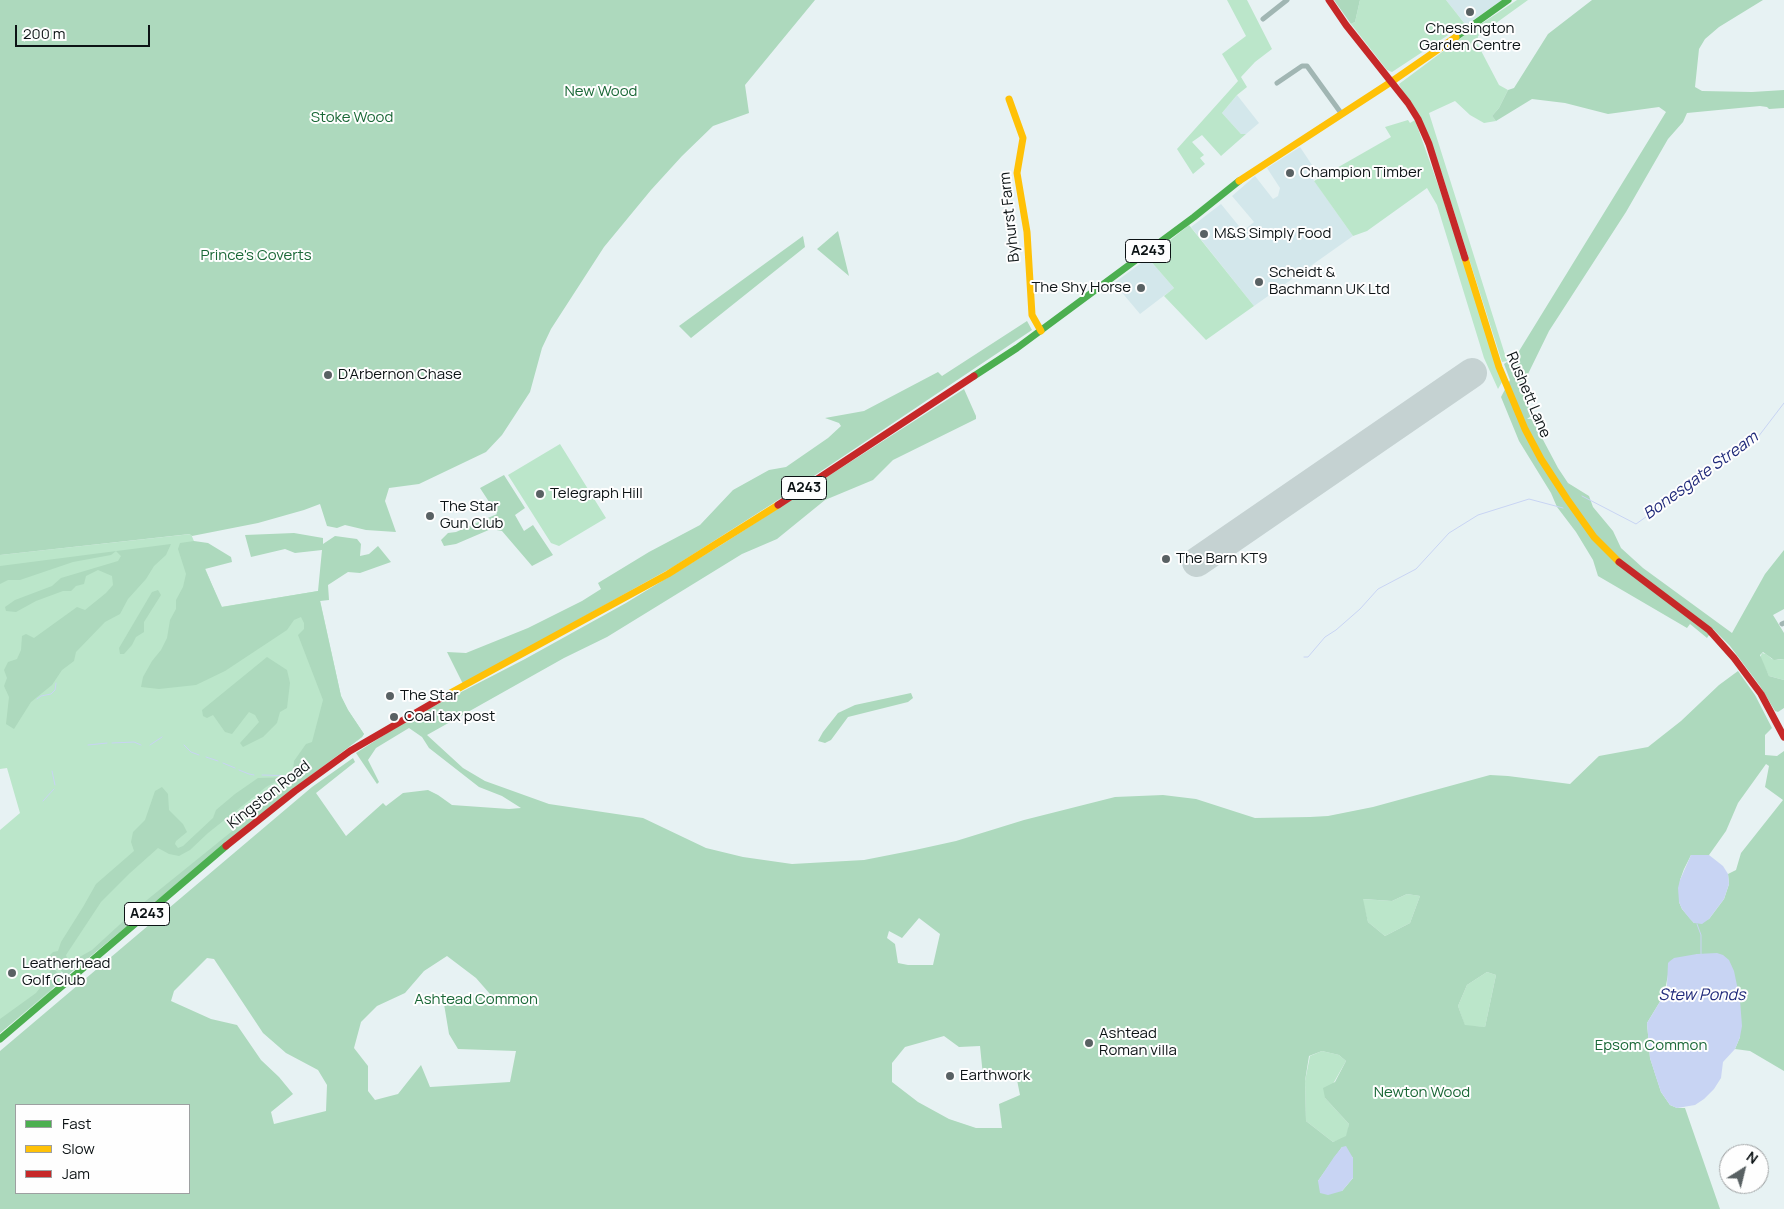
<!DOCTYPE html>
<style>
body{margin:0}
#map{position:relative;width:1784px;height:1209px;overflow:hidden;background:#e7f2f3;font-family:Manrope,sans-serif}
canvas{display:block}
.legend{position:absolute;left:15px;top:1104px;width:175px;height:90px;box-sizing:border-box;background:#fefefe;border:1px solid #9da0a1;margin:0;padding:6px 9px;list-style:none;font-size:15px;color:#0c1315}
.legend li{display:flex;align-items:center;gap:10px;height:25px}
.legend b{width:25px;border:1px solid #9da0a1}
.north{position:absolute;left:1719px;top:1144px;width:50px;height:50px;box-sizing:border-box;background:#fefefe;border:1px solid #9da0a1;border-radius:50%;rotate:36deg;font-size:14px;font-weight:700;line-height:20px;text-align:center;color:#0c1315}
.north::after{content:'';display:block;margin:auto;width:18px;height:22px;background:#596163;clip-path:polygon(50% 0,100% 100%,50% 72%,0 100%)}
.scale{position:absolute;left:15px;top:25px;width:135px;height:22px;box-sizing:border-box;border:2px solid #0c1315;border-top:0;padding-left:6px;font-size:15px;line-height:18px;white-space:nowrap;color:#0c1315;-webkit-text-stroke:4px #fefefe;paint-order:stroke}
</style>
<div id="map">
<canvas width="1784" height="1209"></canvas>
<ul class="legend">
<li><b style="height:6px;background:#4caf50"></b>Fast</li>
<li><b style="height:6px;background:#ffc107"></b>Slow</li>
<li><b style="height:6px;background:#c62828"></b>Jam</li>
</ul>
<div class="north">N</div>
<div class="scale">200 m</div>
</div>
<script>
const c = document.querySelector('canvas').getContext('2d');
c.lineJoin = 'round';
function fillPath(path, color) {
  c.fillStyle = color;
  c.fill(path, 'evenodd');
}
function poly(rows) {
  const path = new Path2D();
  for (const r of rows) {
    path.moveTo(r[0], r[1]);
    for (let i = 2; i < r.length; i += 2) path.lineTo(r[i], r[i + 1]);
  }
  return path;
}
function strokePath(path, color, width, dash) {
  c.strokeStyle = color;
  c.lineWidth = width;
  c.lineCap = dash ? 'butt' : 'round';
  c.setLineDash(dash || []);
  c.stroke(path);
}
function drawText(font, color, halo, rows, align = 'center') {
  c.font = font + ' Manrope,sans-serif';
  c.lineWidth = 4;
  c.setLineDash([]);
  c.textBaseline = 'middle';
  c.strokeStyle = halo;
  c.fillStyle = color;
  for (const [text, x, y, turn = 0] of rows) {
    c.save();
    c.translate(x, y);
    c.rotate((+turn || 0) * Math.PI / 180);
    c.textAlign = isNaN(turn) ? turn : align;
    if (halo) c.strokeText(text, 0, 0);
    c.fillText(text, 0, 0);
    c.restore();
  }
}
fillPath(poly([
 [1446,0,1502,0,1466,25],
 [1237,95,1259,123,1246,134,1241,134,1222,113],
 [1300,147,1316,171,1310,175,1353,236,1254,306,1191,227,1221,204,1243,231,1254,222,1232,196,1255,176,1273,199,1278,196,1280,188,1267,168],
 [1148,258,1174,288,1140,314,1114,283]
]), '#d3e7eb');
fillPath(poly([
 [1227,0,1247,0,1272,49,1255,62,1241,77,1247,87,1237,95,1222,113,1241,134,1246,134,1221,156,1202,135,1192,142,1204,155,1200,158,1205,164,1193,174,1177,149,1238,81,1222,54,1246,36],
 [1360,0,1446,0,1465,24,1392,72,1387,70,1351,24,1355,22],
 [1517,0,1528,0,1478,36,1477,43,1499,85,1508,90,1499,108,1492,116,1496,121,1484,123,1470,115,1455,101,1429,113,1507,361,1502,362,1442,174,1399,84,1469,32],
 [1408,120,1410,123,1415,120,1443,199,1502,382,1498,389,1484,358,1437,205,1427,188,1367,231,1353,236,1314,181,1391,137,1385,127],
 [1189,225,1254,306,1206,340,1164,296,1174,288,1148,258],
 [560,444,606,518,559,546,551,543,508,475],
 [191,534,221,607,318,591,341,696,348,710,364,734,362,737,290,791,69,974,64,974,62,972,59,974,60,977,51,991,0,1033,0,830,20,813,7,768,0,769,0,555],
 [1762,653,1766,654,1772,659,1778,660,1784,659,1784,680,1769,676,1760,658],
 [1407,894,1420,896,1410,923,1385,936,1368,922,1362,899,1392,901],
 [1487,972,1496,975,1485,1027,1465,1026,1458,1006,1467,985],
 [1322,1051,1339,1055,1346,1061,1325,1098,1349,1124,1347,1137,1333,1142,1306,1121,1305,1081,1310,1056]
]), '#bbe6ca');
fillPath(poly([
 [0,0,815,0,745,85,749,113,713,126,682,156,651,190,604,247,551,329,542,348,530,392,502,435,486,452,419,484,389,488,385,501,396,532,366,530,345,525,337,528,327,526,320,504,304,510,258,523,192,536,190,534,0,555],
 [1334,0,1360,0,1355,22,1351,24],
 [1592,0,1763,0,1719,27,1705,39,1699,49,1695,87,1702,91,1752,92,1784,90,1784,108,1769,109,1767,107,1760,106,1687,113,1683,122,1668,139,1626,212,1549,331,1528,374,1526,394,1531,416,1527,419,1532,419,1558,468,1568,483,1589,496,1593,507,1613,531,1621,548,1643,568,1732,633,1765,574,1784,550,1784,609,1773,615,1784,633,1784,659,1774,660,1763,652,1760,655,1769,676,1784,680,1784,708,1778,712,1775,711,1760,686,1730,646,1713,629,1707,638,1690,624,1687,628,1598,576,1593,560,1576,532,1557,507,1551,493,1519,441,1501,397,1510,380,1504,364,1516,356,1666,112,1659,107,1608,114,1565,103,1532,99,1496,121,1492,116,1499,108,1508,90,1514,88,1548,34],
 [838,231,849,276,817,249],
 [803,236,805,247,691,338,679,326],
 [1027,321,1032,330,772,504,673,567,463,684,447,652,466,653,528,628,582,601,601,589,598,583,649,552,700,525,733,490,769,470,786,467,828,438,841,426,839,423,825,418,864,411,938,372,942,376],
 [964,389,976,416,976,419,893,460,873,480,825,500,777,539,742,554,607,637,564,658,427,735,463,768,485,781,549,804,643,818,706,848,743,857,792,864,864,860,915,850,956,841,1024,820,1115,797,1163,795,1196,799,1255,818,1310,817,1328,816,1373,807,1490,775,1508,776,1570,784,1599,756,1648,747,1681,721,1719,685,1738,671,1755,695,1772,728,1765,735,1765,755,1777,756,1784,751,1784,1071,1750,1051,1735,1049,1740,1037,1701,954,1697,954,1668,975,1664,995,1647,1023,1650,1058,1661,1092,1670,1105,1677,1108,1685,1108,1720,1209,0,1209,0,1051,312,787,353,758,355,762,316,793,346,836,383,803,386,806,403,793,428,790,438,795,452,805,509,809,521,808,502,796,479,787,429,748,422,737,409,728,376,748,368,760,379,782,377,784,356,753,409,719,525,659,626,603,721,545],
 [1766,764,1769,766,1765,787,1783,800,1741,853,1736,870,1728,874,1729,884,1724,899,1709,919,1694,923,1682,909,1679,902,1680,880,1684,869,1691,855,1709,855,1726,831,1738,803],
 [1407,894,1420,896,1410,923,1385,936,1368,922,1363,899,1392,901],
 [919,918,940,934,933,965,908,965,898,963,895,944,887,938,889,931,902,938],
 [447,956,476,978,490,994,444,1004,449,1034,458,1049,516,1051,510,1082,430,1087,421,1065,398,1094,375,1100,368,1091,368,1066,354,1048,361,1022,377,1006,405,993,424,971],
 [207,958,214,959,263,1033,286,1053,318,1070,327,1085,326,1111,274,1124,271,1112,293,1094,279,1077,261,1060,237,1025,211,1019,171,1001,174,991],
 [1487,972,1496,975,1485,1027,1465,1025,1458,1006,1467,985],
 [944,1036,959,1047,980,1046,983,1076,1016,1075,1020,1095,999,1104,1002,1128,976,1128,949,1119,918,1102,892,1082,892,1063,905,1047],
 [1322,1051,1339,1055,1346,1061,1335,1082,1323,1088,1325,1098,1349,1124,1346,1136,1333,1142,1306,1121,1305,1081,1309,1056],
 [16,1105,189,1105,189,1193,16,1193],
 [1342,1147,1353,1158,1353,1178,1342,1191,1318,1181],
 [504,475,525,508,515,515,524,531,533,525,553,555,532,566,502,531,491,529,456,544,444,546,441,540,448,533,456,532,497,514,480,488],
 [294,533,323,538,323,544,335,536,357,539,361,544,360,556,369,554,378,546,391,562,360,573,348,572,328,585,329,600,320,601,341,696,348,710,364,734,362,737,290,791,69,974,64,974,49,956,53,952,58,951,61,942,83,907,96,884,134,851,131,842,133,832,145,820,155,791,162,787,168,794,169,810,183,824,187,832,176,841,175,844,178,848,183,846,213,818,216,810,235,794,258,778,289,777,294,772,293,770,294,761,306,744,312,742,323,700,298,635,304,629,304,623,301,617,294,620,287,630,225,671,196,685,159,689,141,687,143,677,152,661,161,650,167,638,170,620,176,609,176,600,183,587,186,574,178,549,180,543,194,541,208,543,231,557,232,562,205,569,222,607,318,591,322,550,295,553,285,549,251,557,245,535],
 [277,781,284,781,288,786,142,904,92,950,76,959,68,961,66,955,101,902,130,873,158,848,169,854,179,856,190,850,208,833,266,787],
 [171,544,166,555,154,566,146,579,128,599,120,614,105,622,76,652,74,661,62,670,52,685,31,702,14,729,6,724,9,697,4,686,7,678,4,670,8,662,17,659,21,650,22,636,26,634,34,638,77,607,85,610,106,593,113,585,112,576,98,570,86,576,84,584,76,586,71,591,63,591,36,601,16,612,6,611,5,607,15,600,52,586,61,578,118,561,121,556,116,551,111,555,73,562,20,580,8,580,0,584,0,566],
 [158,590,161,595,144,622,144,632,136,637,132,645,124,654,120,654,119,648,152,592],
 [267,657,287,670,290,683,287,708,280,712,277,723,263,737,243,747,240,743,259,722,255,715,249,712,232,734,225,732,213,715,207,718,203,716,202,710],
 [911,693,913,698,908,702,848,717,831,740,825,743,818,741,823,732,838,713,855,705],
 [54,969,59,974,60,982,0,1033,0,1019,36,993,47,979,50,971]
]), '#add9bd');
fillPath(poly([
 [1691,855,1709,855,1723,866,1728,874,1729,884,1724,899,1709,919,1702,924,1694,923,1690,919,1682,909,1679,902,1678,888,1680,880],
 [1717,953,1723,955,1729,960,1734,971,1740,1000,1742,1026,1740,1037,1735,1049,1723,1062,1721,1078,1714,1089,1704,1099,1695,1105,1677,1108,1670,1105,1661,1092,1655,1074,1650,1058,1647,1023,1664,995,1667,985,1668,963,1670,961,1674,958,1697,954],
 [1346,1146,1353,1158,1353,1178,1342,1191,1328,1195,1320,1193,1318,1181,1334,1157,1342,1147]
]), '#c8d4f3');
strokePath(poly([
 [1582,496,1636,524,1758,437,1784,403],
 [1304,657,1308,657,1325,637,1336,630,1360,609,1378,589,1416,569,1449,533,1478,515,1529,499,1563,508],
 [37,699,41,696,51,694,55,690,56,683],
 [112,743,134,742,141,745],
 [88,745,107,743],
 [150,745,162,737],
 [184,745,191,752,199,755],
 [206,757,218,761],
 [223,763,235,768],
 [239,770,249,774,254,775],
 [52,771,55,785],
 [262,775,296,776],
 [43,801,54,789],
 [1697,924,1701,935,1701,954]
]), '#c8d4f3', 1);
strokePath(poly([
 [1197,562,1472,373]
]), '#c5d2d2', 30);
strokePath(poly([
 [1263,19,1287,0],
 [1277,83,1302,66,1307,66,1341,113],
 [1782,624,1784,623]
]), '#a1b6b3', 5);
strokePath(poly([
 [1456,37,1508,0],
 [974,376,1017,348,1194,217,1239,181],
 [0,1039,226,846]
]), '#4caf50', 7);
strokePath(poly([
 [1009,99,1023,138,1017,173,1027,232,1032,315,1041,331],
 [1239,181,1391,82,1456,37],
 [1465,258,1499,367,1525,429,1541,459,1567,499,1594,537,1619,562],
 [443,697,668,574,778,505]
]), '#ffc107', 7);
strokePath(poly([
 [1329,0,1346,25,1408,103,1418,119,1429,144,1465,258],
 [778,505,974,376],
 [1619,562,1709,630,1734,658,1761,694,1784,737],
 [226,846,295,791,350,751,443,697]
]), '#c62828', 7);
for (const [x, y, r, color] of [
 [1470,12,5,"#596163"],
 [1290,173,5,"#596163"],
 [1204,234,5,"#596163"],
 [1259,282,5,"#596163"],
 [1141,288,5,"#596163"],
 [328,375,5,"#596163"],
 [540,494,5,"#596163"],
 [430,516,5,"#596163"],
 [1166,559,5,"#596163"],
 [390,696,5,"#596163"],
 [394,717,5,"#596163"],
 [12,973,5,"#596163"],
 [1089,1043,5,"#596163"],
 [950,1076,5,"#596163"]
]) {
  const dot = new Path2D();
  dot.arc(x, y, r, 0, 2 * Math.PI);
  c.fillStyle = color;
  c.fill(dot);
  strokePath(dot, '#fefefe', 2);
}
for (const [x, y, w] of [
 [1148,251,45],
 [804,488,45],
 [147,914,45]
]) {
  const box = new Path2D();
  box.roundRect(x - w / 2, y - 11.5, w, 23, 4);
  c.fillStyle = '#fefefe';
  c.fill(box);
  strokePath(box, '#0c1315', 1);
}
drawText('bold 14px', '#0c1315', null, [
 ["A243",1148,251],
 ["A243",804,488],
 ["A243",147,914]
]);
drawText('15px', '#0c1315', '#fefefe', [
 ["Chessington",1470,29,"center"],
 ["Garden Centre",1470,46,"center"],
 ["Champion Timber",1300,173],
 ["M&S Simply Food",1214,234],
 ["Scheidt &",1269,273],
 ["Bachmann UK Ltd",1269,290],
 ["The Shy Horse",1131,288,"right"],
 ["D'Arbernon Chase",338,375],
 ["Telegraph Hill",550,494],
 ["The Star",440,507],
 ["Gun Club",440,524],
 ["The Barn KT9",1176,559],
 ["The Star",400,696],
 ["Coal tax post",404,717],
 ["Leatherhead",22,964],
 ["Golf Club",22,981],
 ["Ashtead",1099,1034],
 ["Roman villa",1099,1051],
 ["Earthwork",960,1076]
], 'left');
drawText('15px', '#1a6837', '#fefefe', [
 ["New Wood",601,92],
 ["Stoke Wood",352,118],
 ["Prince's Coverts",256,256],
 ["Ashtead Common",476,1000],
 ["Epsom Common",1651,1046],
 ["Newton Wood",1422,1093]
]);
drawText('15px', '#0c1315', '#fefefe', [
 ["Byhurst Farm",1010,217,-96],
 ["Rushett Lane",1528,395,67],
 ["Kingston Road",269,795,-38]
]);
drawText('italic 16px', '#202a7a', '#fefefe', [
 ["Bonesgate Stream",1701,476,-36],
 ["Stew Ponds",1702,996]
]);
</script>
